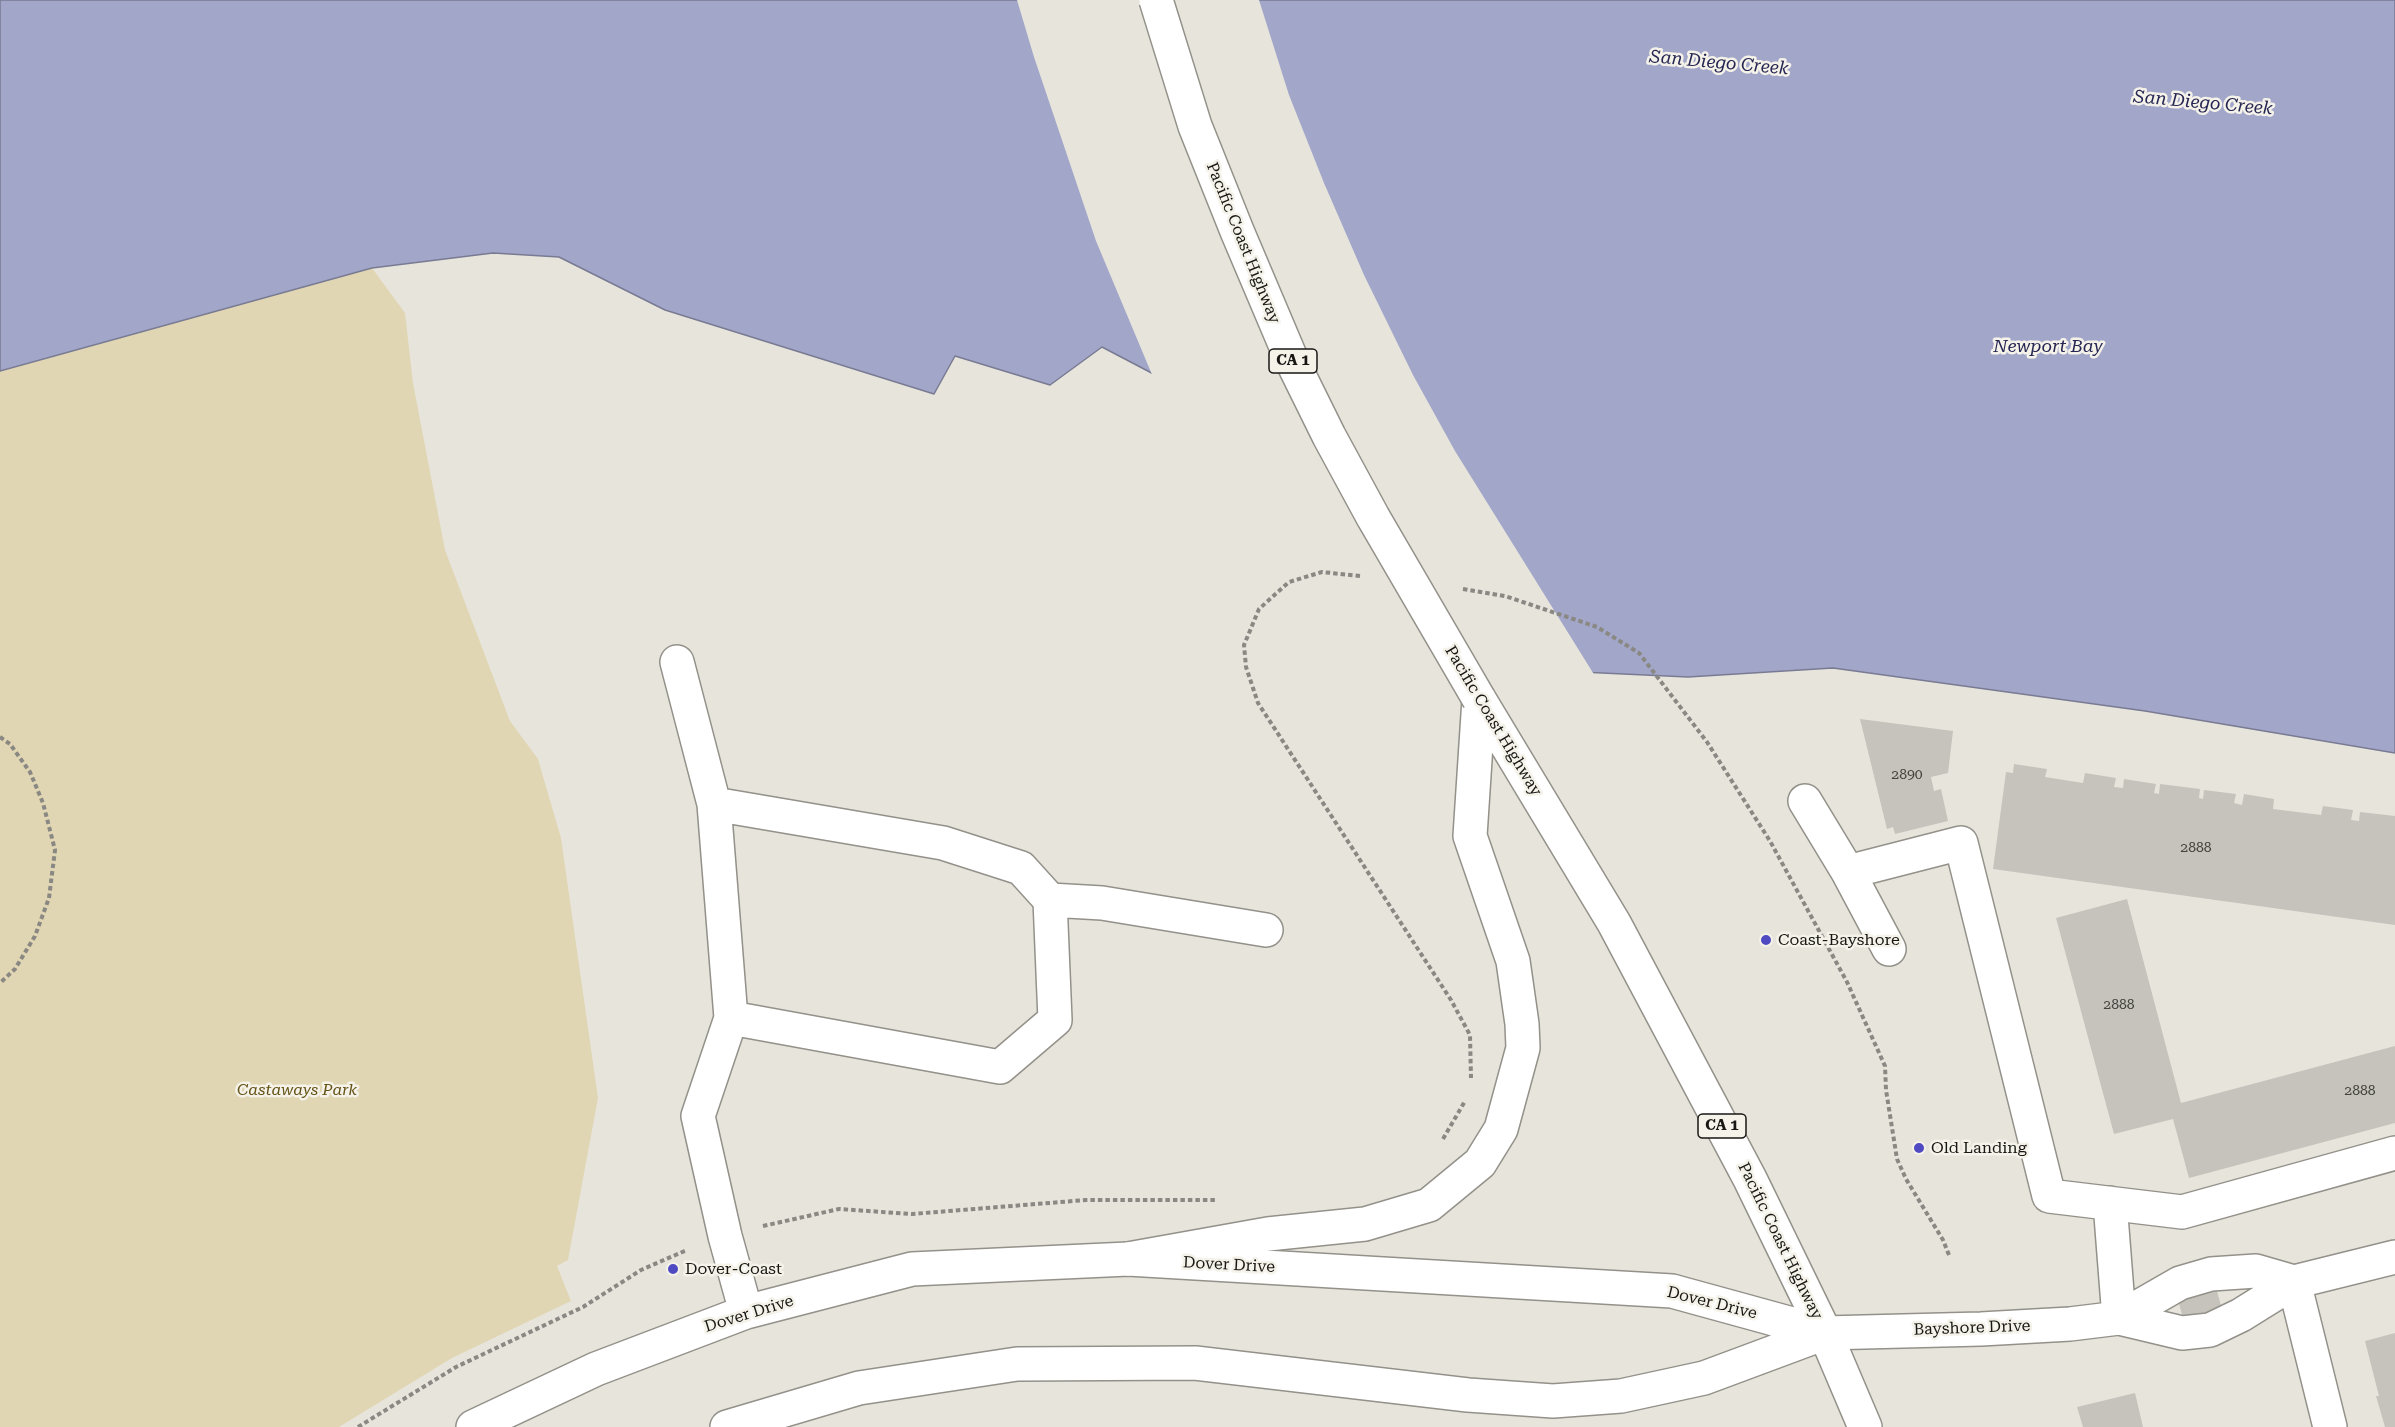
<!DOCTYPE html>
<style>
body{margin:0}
canvas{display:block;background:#e7e4dc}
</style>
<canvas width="2395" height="1427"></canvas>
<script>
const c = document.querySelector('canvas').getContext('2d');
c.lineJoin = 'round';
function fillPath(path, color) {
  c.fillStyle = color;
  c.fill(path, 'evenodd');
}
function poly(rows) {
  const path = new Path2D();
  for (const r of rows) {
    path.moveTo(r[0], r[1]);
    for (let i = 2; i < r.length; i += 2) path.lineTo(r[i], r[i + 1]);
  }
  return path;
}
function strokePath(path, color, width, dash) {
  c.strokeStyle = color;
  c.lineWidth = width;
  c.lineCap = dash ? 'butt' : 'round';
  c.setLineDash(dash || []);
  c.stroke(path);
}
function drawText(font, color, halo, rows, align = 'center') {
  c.font = font + ' "Roboto Serif",serif';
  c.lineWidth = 5;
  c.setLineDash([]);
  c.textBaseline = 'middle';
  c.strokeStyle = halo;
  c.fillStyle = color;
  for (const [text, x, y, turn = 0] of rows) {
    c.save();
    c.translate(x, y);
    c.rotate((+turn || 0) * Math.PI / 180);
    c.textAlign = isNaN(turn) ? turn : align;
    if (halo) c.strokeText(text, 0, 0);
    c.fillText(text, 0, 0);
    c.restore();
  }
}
fillPath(poly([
 [372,268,405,313,413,383,445,550,510,721,538,759,561,838,598,1098,568,1260,557,1266,571,1301,452,1358,339,1427,0,1427,0,371]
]), '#e1d6b4');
const water = poly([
 [0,0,2395,0,2395,753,2145,711,1833,668,1688,677,1559,671,1495,553,1102,347,1050,385,955,356,934,394,665,310,559,257,493,253,372,268,0,371,0,0]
]);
fillPath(water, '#a2a6c9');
strokePath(water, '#797b93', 1.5);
fillPath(poly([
 [1017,0,1259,0,1289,95,1324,183,1364,275,1413,375,1455,451,1595,676,1557,673,1493,555,1153,377,1096,241,1034,57]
]), '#e7e4dc');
fillPath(poly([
 [1860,719,1953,731,1948,773,1931,777,1934,791,1941,789,1948,821,1895,834,1893,827,1887,829],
 [2014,764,2047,769,2045,777,2083,783,2085,773,2116,778,2114,787,2123,788,2124,779,2156,784,2154,793,2159,794,2160,784,2200,789,2199,798,2203,799,2204,790,2236,794,2234,803,2242,805,2244,794,2274,799,2273,809,2321,815,2323,806,2353,810,2351,820,2359,821,2360,812,2395,816,2395,925,1993,869,2006,772,2013,773],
 [2127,899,2181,1103,2395,1046,2395,1123,2189,1178,2173,1119,2114,1134,2056,918],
 [2217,1291,2223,1313,2184,1322,2178,1300],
 [2395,1333,2395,1427,2385,1427,2376,1396,2379,1396,2365,1341],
 [2135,1393,2143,1427,2083,1427,2077,1407]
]), '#c5c3bb');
const minor = poly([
 [677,662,714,804,731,1018,698,1116,725,1236,746,1312],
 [1805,801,1848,872,1889,949],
 [714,804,943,843,1021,868,1050,900,1055,1020,1000,1067,731,1018],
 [1848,872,1961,843,2049,1196,2182,1212,2395,1153],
 [1050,900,1102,903,1266,930],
 [2110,1203,2119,1318],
 [2119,1318,2180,1283,2211,1274,2256,1271,2294,1282,2330,1427],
 [473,1427,596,1369,746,1312,912,1269,1128,1259,1672,1291,1825,1333,1981,1329,2070,1324,2119,1318,2182,1333,2210,1330,2241,1315,2294,1282,2395,1257],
 [727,1427,859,1388,1017,1364,1195,1363,1468,1395,1553,1401,1621,1396,1704,1378,1825,1333]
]);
const highway = poly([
 [1479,699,1614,923,1750,1179,1825,1333,1865,1427],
 [1128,1259,1268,1234,1365,1224,1429,1205,1480,1163,1501,1129,1523,1048,1522,1024,1513,961,1470,836,1479,699]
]);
strokePath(minor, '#939189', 36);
strokePath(highway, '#939189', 36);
strokePath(poly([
 [1360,576,1322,572,1289,582,1259,609,1244,645,1246,667,1258,703,1451,1000,1470,1035,1471,1078],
 [1463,589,1505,596,1597,627,1639,653,1707,742,1770,841,1847,982,1885,1066,1886,1090,1897,1159,1906,1179,1943,1240,1949,1255],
 [0,737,10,744,30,772,43,803,55,850,49,898,35,936,15,969,0,983],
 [1443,1139,1465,1101],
 [763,1226,839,1209,912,1214,1086,1200,1217,1200],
 [358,1427,456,1367,583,1307,641,1270,687,1250]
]), '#8a8882', 4, [4.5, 3]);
strokePath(minor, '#fff', 33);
strokePath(highway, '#fff', 33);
const highwayBridge = poly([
 [1156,0,1195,126,1237,231,1293,363,1329,436,1373,517,1479,699]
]);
strokePath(highwayBridge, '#939189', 36, []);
strokePath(highwayBridge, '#fff', 33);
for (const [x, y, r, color] of [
 [1766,940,6,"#4f4ac1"],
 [1919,1148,6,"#4f4ac1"],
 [673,1269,6,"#4f4ac1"]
]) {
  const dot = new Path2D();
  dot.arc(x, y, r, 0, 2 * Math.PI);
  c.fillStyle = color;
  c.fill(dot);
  strokePath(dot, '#f4f2e9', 2);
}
drawText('14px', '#43423e', null, [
 ["2890",1907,775],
 ["2888",2196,848],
 ["2888",2119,1005],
 ["2888",2360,1091]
]);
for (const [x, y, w] of [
 [1293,361,48],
 [1722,1126,48]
]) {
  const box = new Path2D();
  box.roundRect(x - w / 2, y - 12, w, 24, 4.5);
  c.fillStyle = '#f4f2e9';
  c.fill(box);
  strokePath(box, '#181714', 1.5);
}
drawText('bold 15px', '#181714', null, [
 ["CA 1",1293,361],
 ["CA 1",1722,1126]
]);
drawText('16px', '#181714', '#f4f2e9', [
 ["Pacific Coast Highway",1243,243,68],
 ["Pacific Coast Highway",1493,721,59],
 ["Pacific Coast Highway",1780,1241,64],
 ["Dover Drive",1229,1265,3],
 ["Dover Drive",1712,1303,14],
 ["Dover Drive",749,1314,-17],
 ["Bayshore Drive",1972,1328,-2]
]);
drawText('16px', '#181714', '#f4f2e9', [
 ["Coast-Bayshore",1778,940],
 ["Old Landing",1931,1148],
 ["Dover-Coast",685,1269]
], 'left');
drawText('italic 16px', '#655316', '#f4f2e9', [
 ["Castaways Park",297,1090]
]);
drawText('italic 18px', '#252653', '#f4f2e9', [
 ["San Diego Creek",1719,63,5],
 ["San Diego Creek",2203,103,5],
 ["Newport Bay",2048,347]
]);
</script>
